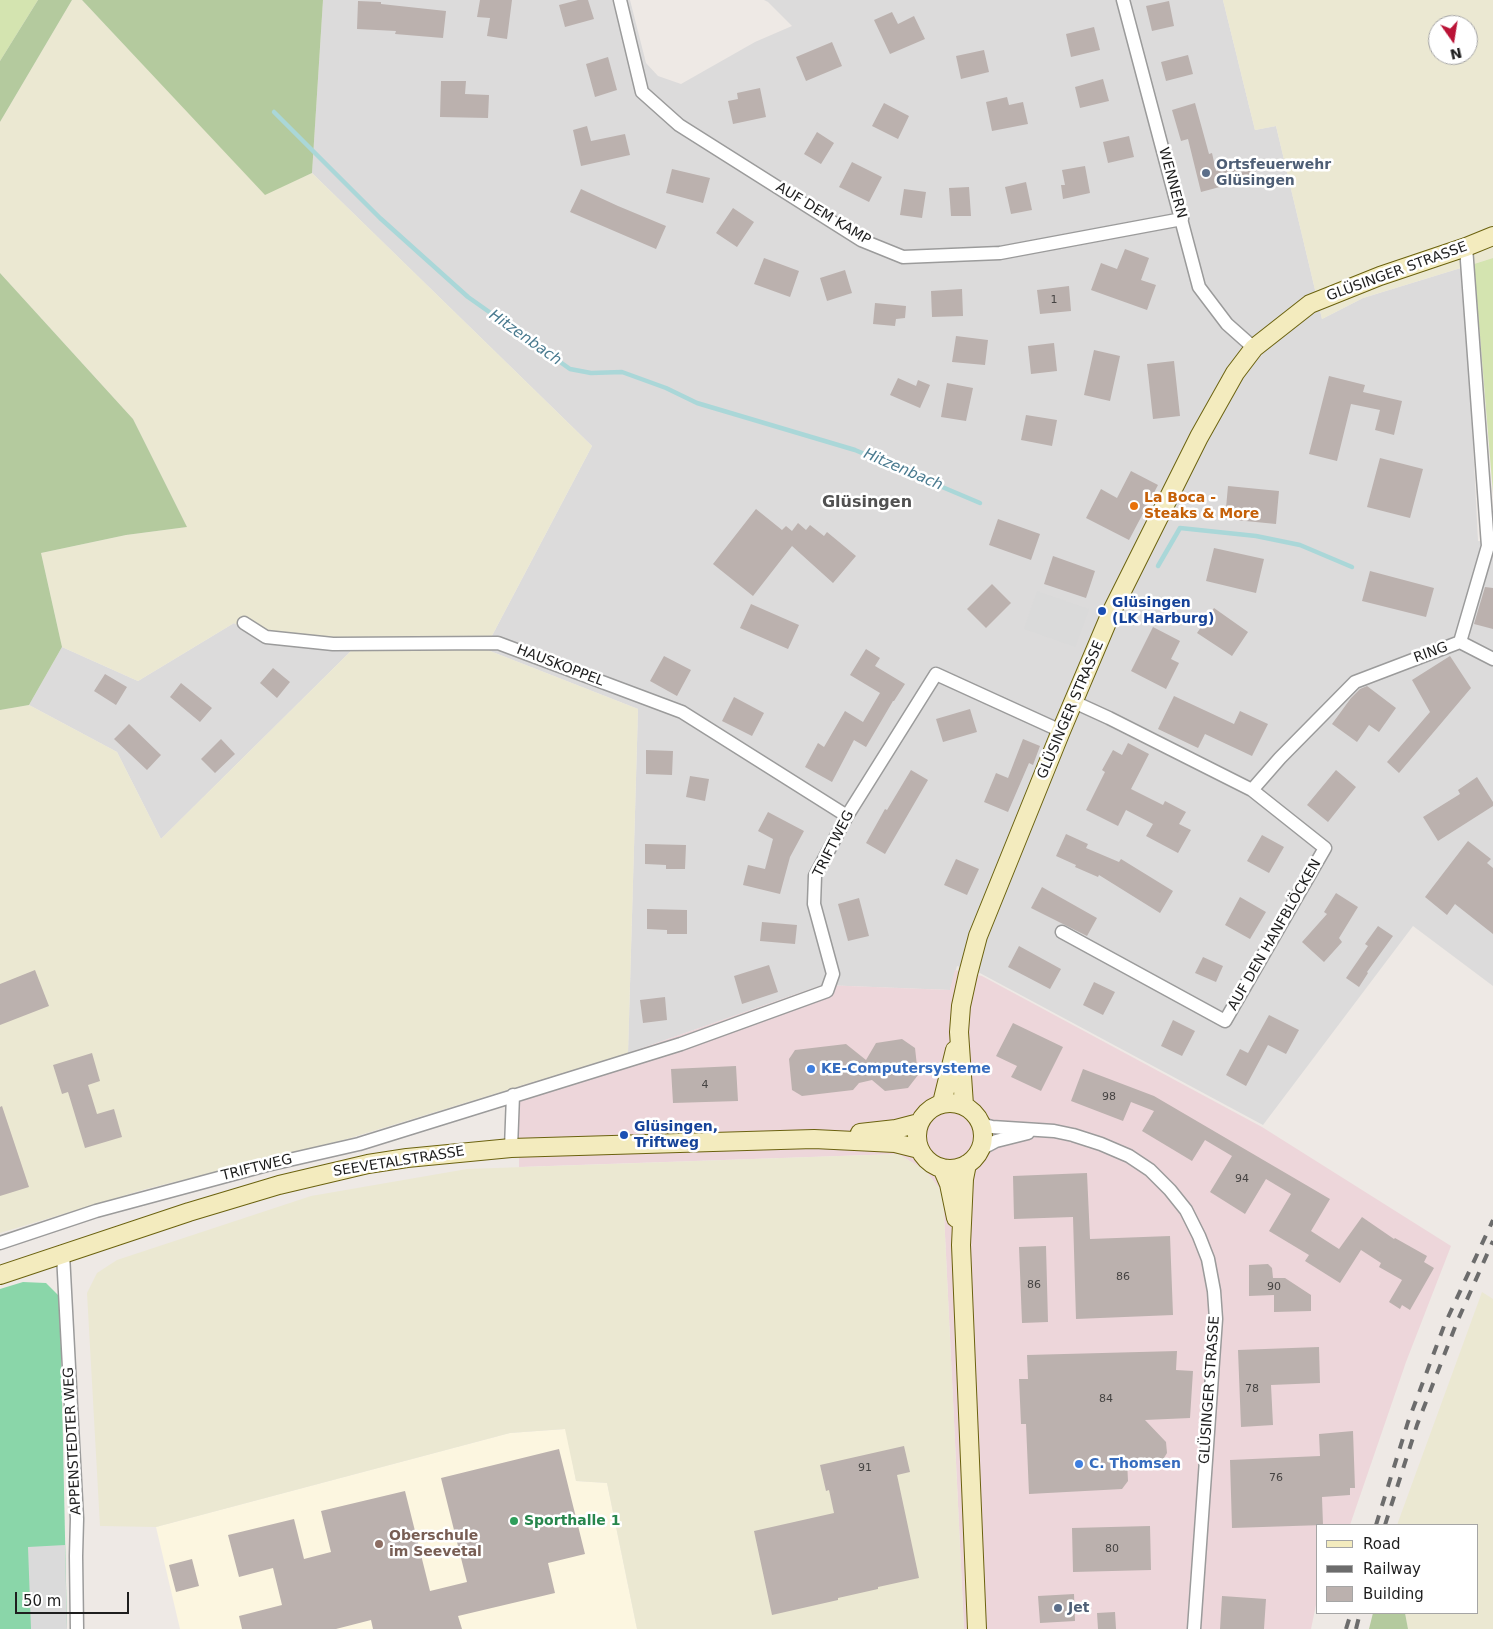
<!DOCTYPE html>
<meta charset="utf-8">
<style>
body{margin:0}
#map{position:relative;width:1493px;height:1629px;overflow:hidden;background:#eee9e5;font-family:"DejaVu Sans",sans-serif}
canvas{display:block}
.legend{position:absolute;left:1316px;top:1524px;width:162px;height:90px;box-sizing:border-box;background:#fff;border:1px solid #a5a5a5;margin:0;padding:6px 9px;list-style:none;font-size:15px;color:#1e1e1e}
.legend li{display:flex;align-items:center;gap:10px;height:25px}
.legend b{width:25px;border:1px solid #a5a5a5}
.north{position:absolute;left:1428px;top:15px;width:50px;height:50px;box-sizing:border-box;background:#fff;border:1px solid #a5a5a5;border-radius:50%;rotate:167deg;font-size:14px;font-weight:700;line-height:20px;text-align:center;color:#1e1e1e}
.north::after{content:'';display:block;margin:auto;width:18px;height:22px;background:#ba1336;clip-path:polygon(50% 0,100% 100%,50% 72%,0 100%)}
.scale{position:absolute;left:15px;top:1592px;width:114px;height:22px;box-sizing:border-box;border:2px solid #1e1e1e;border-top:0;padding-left:6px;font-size:15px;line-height:18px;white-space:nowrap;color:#1e1e1e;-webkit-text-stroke:4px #fff;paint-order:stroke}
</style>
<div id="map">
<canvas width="1493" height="1629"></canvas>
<ul class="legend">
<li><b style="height:6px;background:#f3ebbe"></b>Road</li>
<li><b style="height:6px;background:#6c6c6c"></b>Railway</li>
<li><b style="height:14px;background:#bbb1ae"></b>Building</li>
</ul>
<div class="north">N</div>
<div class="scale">50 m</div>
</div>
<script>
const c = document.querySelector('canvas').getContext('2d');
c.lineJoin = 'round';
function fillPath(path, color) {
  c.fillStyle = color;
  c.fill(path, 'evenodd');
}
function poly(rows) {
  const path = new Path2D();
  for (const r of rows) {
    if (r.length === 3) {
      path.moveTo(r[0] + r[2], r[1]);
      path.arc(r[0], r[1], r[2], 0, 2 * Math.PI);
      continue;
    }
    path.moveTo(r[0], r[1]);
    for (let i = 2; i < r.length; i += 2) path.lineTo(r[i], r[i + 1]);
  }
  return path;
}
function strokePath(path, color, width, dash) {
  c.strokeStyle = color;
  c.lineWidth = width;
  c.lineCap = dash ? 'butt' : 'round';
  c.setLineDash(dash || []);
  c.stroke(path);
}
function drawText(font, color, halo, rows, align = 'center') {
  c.font = font + ' "DejaVu Sans",sans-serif';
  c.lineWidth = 5;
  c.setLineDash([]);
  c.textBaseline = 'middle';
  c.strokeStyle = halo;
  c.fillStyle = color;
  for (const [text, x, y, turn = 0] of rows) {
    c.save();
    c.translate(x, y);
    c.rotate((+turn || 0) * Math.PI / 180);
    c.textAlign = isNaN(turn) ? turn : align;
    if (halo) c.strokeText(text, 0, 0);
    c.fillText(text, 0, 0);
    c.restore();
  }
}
fillPath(poly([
 [323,0,630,0,646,63,658,76,681,84,755,42,792,26,768,2,764,0,1223,0,1255,130,1276,126,1322,319,1363,298,1464,267,1478,541,1493,542,1493,986,1413,926,1263,1125,978,972,957,966,950,990,822,985,628,1053,638,709,485,649,592,446,312,173],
 [234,623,267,643,353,649,161,839,117,752,29,705,62,647,138,681]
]), '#dcdbdb');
fillPath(poly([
 [955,970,982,976,1262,1127,1451,1246,1406,1362,1350,1525,1317,1525,1317,1600,1311,1629,964,1629,943,1193,925,1170,898,1154,519,1167,519,1086,628,1053,822,985,950,990]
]), '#edd6da');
fillPath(poly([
 [566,1429,576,1481,607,1483,637,1629,180,1629,156,1527,510,1433]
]), '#fcf6e0');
fillPath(poly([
 [72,0,82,0,265,194,312,173,592,446,485,649,638,709,628,1053,347,1139,146,1189,0,1233,0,710,29,705,117,752,161,839,353,649,267,643,234,623,138,681,62,647,41,553,126,535,187,527,133,419,0,273,0,122],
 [1223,0,1493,0,1493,258,1363,298,1322,319,1276,126,1255,130],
 [1438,25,1468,25,1468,55,1438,55],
 [898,1154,925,1170,943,1193,964,1629,637,1629,607,1483,576,1481,565,1429,510,1433,156,1527,100,1526,87,1293,97,1273,117,1260,311,1196,467,1169],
 [1482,1292,1493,1299,1493,1629,1408,1629,1405,1613,1477,1613,1477,1525,1397,1525]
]), '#ebe8d2');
fillPath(poly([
 [0,0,38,0,0,61],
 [1493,258,1493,493,1474,264]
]), '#d4e4b0');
fillPath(poly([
 [38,0,72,0,0,122,0,61],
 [82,0,323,0,312,173,265,195],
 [0,273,133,419,187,527,126,535,41,553,62,647,29,705,0,710],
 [1373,1613,1405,1613,1408,1629,1369,1629]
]), '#b4ca9e');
fillPath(poly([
 [23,1282,46,1283,58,1295,60,1302,67,1629,0,1629,0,1289]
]), '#8ad6a9');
fillPath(poly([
 [1037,591,1089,609,1075,647,1024,629],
 [65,1545,67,1629,31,1629,28,1547]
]), '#dadada');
strokePath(poly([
 [274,112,380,218,468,297,570,369,591,373,622,372,666,388,697,403,855,450,980,503],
 [1158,566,1180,528,1256,536,1300,545,1352,567]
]), '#aad7d8', 4.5);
fillPath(poly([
 [480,0,512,0,507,39,487,36,490,18,477,17],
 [578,0,588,0,594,19,565,27,559,5],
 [358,1,381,2,381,4,446,11,443,38,395,34,396,31,357,29],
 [1169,1,1174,26,1152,31,1146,6],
 [892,12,898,24,914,16,925,39,890,54,874,20],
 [1094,27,1100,50,1071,57,1066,34],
 [832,42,842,66,806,81,796,57],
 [984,50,989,72,961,79,956,56],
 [1188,55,1193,74,1166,81,1161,62],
 [608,57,617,90,595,97,586,64],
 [1103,79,1109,101,1080,108,1075,87],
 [441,81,466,81,465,94,489,95,488,118,440,117],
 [760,88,766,117,733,124,728,101,738,99,737,93],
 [1007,97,1009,105,1023,102,1028,124,992,131,986,102],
 [884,103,909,116,898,139,872,126],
 [1195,103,1209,154,1212,153,1216,171,1223,169,1223,171,1253,163,1257,177,1201,192,1188,139,1181,141,1172,110],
 [587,126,591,141,625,134,630,155,581,166,573,130],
 [817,132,834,143,821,164,804,154],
 [1129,136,1134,157,1108,163,1103,142],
 [852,162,882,177,869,202,839,187],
 [1085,166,1090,193,1063,199,1061,185,1065,185,1062,170],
 [672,169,710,178,703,203,666,193],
 [1026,182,1032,210,1011,214,1005,187],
 [969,187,971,216,951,216,949,188],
 [581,189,618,206,666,226,656,249,570,212],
 [904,189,926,192,922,218,900,215],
 [733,208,754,222,737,247,716,233],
 [1125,249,1149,258,1141,280,1156,285,1147,310,1091,290,1101,263,1117,269],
 [764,258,799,271,790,297,754,284],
 [845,270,852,293,827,301,820,278],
 [1069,286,1071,311,1040,314,1037,290],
 [962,289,963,316,932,317,931,291],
 [875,303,906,306,905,318,896,319,895,326,873,324],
 [956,336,988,340,985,365,952,362],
 [1054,343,1057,371,1031,374,1028,346],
 [1094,350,1120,356,1110,401,1084,395],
 [1174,361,1180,416,1153,419,1147,364],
 [1329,376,1365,385,1363,392,1402,401,1394,435,1375,430,1380,410,1351,404,1337,461,1309,454],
 [898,378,916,386,918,380,930,385,920,408,890,395],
 [947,383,973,388,966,421,941,417],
 [1026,415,1057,420,1052,446,1021,440],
 [1380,458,1423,469,1410,518,1367,507],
 [1131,471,1158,485,1129,540,1086,518,1101,489,1117,498],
 [1228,486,1279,491,1276,524,1225,519],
 [756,509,782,530,786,526,792,531,798,523,806,530,810,525,824,536,827,532,856,556,833,583,792,546,753,596,713,564],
 [998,519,1040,534,1031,560,989,545],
 [1214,548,1264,559,1256,593,1206,581],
 [1053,556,1095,571,1086,598,1044,584],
 [1370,571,1434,588,1426,617,1362,601],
 [992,584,1011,603,986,628,967,609],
 [1485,587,1493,588,1493,629,1474,624],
 [751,604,799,625,788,649,740,628],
 [1214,608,1248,632,1232,656,1197,633],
 [1153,627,1180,641,1171,659,1179,663,1166,689,1131,671],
 [866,649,880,658,875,666,905,684,894,701,893,701,866,747,854,740,832,782,805,767,818,743,824,747,845,711,863,722,880,693,850,675],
 [664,656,691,670,677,696,650,681],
 [1450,656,1471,688,1399,773,1387,762,1430,712,1412,680],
 [273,668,290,682,277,698,260,683],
 [105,674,127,687,116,705,94,691],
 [181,683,212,708,200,722,170,697],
 [1367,686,1396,708,1379,732,1369,725,1357,742,1332,724,1351,698,1360,689],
 [1174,696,1234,724,1240,711,1268,724,1252,756,1205,734,1198,748,1158,729],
 [734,697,764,713,752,736,722,721],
 [970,709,977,732,943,742,936,719],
 [129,724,161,755,147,770,114,739],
 [221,739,235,754,215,773,201,759],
 [1023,739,1040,746,1033,765,1029,763,1008,812,984,802,996,773,1008,778],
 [1128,743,1149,754,1131,789,1163,805,1165,801,1186,812,1179,824,1191,830,1178,853,1146,836,1153,824,1126,810,1118,826,1086,810,1105,772,1102,770,1113,750,1122,755],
 [646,750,673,751,672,775,646,774],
 [911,770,928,780,885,854,866,843,885,809,887,810],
 [1336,770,1356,787,1328,822,1307,805],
 [690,776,709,779,705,801,686,797],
 [1477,777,1493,802,1493,806,1438,841,1423,817,1460,794,1458,790],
 [768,812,804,831,790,857,780,894,743,885,748,865,765,869,773,839,758,831],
 [1066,834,1088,844,1086,848,1119,862,1121,859,1173,891,1160,913,1099,875,1098,877,1075,867,1076,865,1056,856],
 [1262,835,1284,847,1269,873,1247,861],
 [1468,841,1491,859,1487,863,1493,868,1493,934,1455,904,1447,915,1425,897],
 [645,844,686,845,685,869,666,869,666,865,645,864],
 [956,859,979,869,967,895,944,885],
 [1042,887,1097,918,1087,936,1031,908],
 [1336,893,1358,907,1339,938,1342,942,1324,962,1302,942,1327,914,1324,912],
 [1240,897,1266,912,1250,939,1225,925],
 [859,898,869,936,848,941,838,904],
 [647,909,687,910,687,934,667,934,667,930,647,929],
 [762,922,797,925,795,944,760,941],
 [1378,926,1393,936,1367,972,1368,973,1359,987,1346,978,1368,946,1365,944],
 [1019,946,1061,969,1050,989,1008,967],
 [1203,957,1223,966,1216,982,1195,973],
 [769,965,778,992,742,1004,734,976],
 [35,970,49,1006,0,1025,0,984],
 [1094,982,1115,992,1103,1015,1083,1005],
 [665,997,667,1020,643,1023,640,1000],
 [1269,1015,1299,1030,1286,1054,1268,1045,1246,1086,1226,1075,1240,1049,1248,1053],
 [1173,1020,1195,1031,1182,1056,1161,1046],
 [1013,1023,1063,1047,1041,1091,1011,1077,1017,1066,996,1056],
 [902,1039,915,1048,918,1075,908,1088,885,1091,872,1080,859,1083,853,1090,802,1096,792,1090,789,1059,795,1050,846,1044,866,1060,876,1043],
 [92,1053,100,1081,88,1085,97,1114,114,1109,122,1137,85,1148,68,1092,62,1094,53,1065],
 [736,1066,738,1101,673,1103,671,1069],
 [1083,1069,1154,1096,1330,1199,1311,1231,1339,1249,1362,1217,1394,1239,1395,1238,1427,1256,1424,1262,1434,1268,1410,1310,1402,1305,1400,1309,1389,1302,1402,1280,1379,1267,1381,1263,1361,1250,1340,1283,1305,1261,1309,1255,1269,1231,1291,1194,1266,1179,1245,1214,1210,1192,1232,1156,1205,1140,1192,1161,1142,1131,1154,1111,1131,1102,1123,1121,1071,1101],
 [2,1106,29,1187,0,1196,0,1107],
 [1087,1173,1090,1239,1170,1236,1173,1315,1076,1319,1073,1217,1014,1219,1013,1176],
 [1046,1246,1048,1322,1022,1323,1019,1247],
 [1268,1264,1272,1268,1273,1278,1285,1278,1311,1295,1311,1311,1274,1312,1274,1295,1249,1296,1249,1265],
 [1319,1347,1320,1383,1271,1385,1273,1425,1241,1427,1238,1350],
 [1177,1351,1176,1370,1193,1371,1190,1418,1145,1420,1166,1442,1167,1453,1162,1461,1127,1461,1128,1481,1122,1489,1029,1494,1026,1424,1021,1424,1019,1379,1028,1379,1027,1355],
 [1353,1431,1355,1488,1350,1488,1350,1495,1322,1497,1323,1525,1232,1528,1230,1460,1320,1456,1319,1434],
 [904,1446,910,1472,897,1475,919,1578,878,1587,878,1589,838,1598,838,1600,772,1615,754,1531,834,1513,829,1490,826,1491,820,1465],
 [559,1449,585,1554,548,1563,555,1593,458,1616,462,1629,373,1629,371,1620,336,1629,242,1629,239,1616,282,1605,273,1568,239,1577,228,1535,294,1519,304,1559,331,1552,321,1511,405,1491,430,1591,467,1582,441,1478],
 [1150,1526,1151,1570,1073,1572,1072,1528],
 [192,1559,199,1586,176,1592,169,1565],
 [1074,1594,1075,1621,1040,1623,1038,1596],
 [1222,1596,1266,1599,1264,1629,1220,1629],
 [1115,1612,1116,1629,1098,1629,1097,1613]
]), '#bbb1ae');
const street = poly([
 [620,0,642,92,679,125,861,240,903,257,1000,253,1182,219],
 [1123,0,1199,287,1227,324,1254,348],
 [244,623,266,637,333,644,498,643,682,712,847,816],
 [1460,642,1488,546,1466,247],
 [1460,642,1493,659],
 [1252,790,1280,758,1355,682,1460,642],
 [1062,932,1225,1021,1325,848,1252,790,1109,718,1074,702],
 [981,1124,992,1127,1054,1131,1073,1135,1101,1144,1129,1156,1150,1170,1170,1190,1186,1210,1199,1236,1208,1259,1214,1291,1216,1319,1194,1629],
 [511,1148,513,1095],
 [981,1149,996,1141,1028,1133],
 [0,1243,96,1211,267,1165,359,1144,681,1044,827,991,833,974,814,904,815,876,847,816,936,674,1061,731],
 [63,1254,77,1519,76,1556,77,1629]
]);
const secondary = poly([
 [950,1136,33],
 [942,1103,955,1050],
 [964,1105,959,1032,961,1006,968,974,978,936,1061,731,1111,613,1199,437,1235,373,1254,348,1310,304,1380,276,1466,247,1493,236],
 [860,1133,896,1129,919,1123],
 [967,1164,964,1179,961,1245,977,1629],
 [942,1168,949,1184,956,1218],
 [0,1275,189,1212,279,1185,368,1164,407,1158,511,1148,814,1139,895,1143,919,1149]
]);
strokePath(street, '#9b9b9b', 15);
strokePath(secondary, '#6b620f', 20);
strokePath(street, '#fff', 12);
strokePath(secondary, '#f3ebbe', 18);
strokePath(poly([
 [1376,1525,1408,1422,1444,1326,1493,1220],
 [1385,1525,1417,1425,1457,1322,1493,1241],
 [1346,1629,1351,1613],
 [1356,1629,1360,1613]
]), '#6c6c6c', 4, [10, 10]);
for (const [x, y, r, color] of [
 [1206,173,5,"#5c6f8a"],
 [1134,506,5,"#e8710a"],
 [1102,611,5,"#1a4fb4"],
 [811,1069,5,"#3f7fe0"],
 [624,1135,5,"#1a4fb4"],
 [1079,1464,5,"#3f7fe0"],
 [514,1521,5,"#2e9e5b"],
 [379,1544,5,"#8d6e63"],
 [1058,1608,5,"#5c6f8a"]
]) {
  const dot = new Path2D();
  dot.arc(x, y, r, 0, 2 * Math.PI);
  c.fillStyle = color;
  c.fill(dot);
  strokePath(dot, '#fff', 2);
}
drawText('11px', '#454342', null, [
 ["1",1054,300],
 ["4",705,1085],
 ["98",1109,1097],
 ["94",1242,1179],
 ["86",1123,1277],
 ["86",1034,1285],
 ["90",1274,1287],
 ["78",1252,1389],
 ["84",1106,1399],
 ["91",865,1468],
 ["76",1276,1478],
 ["80",1112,1549]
]);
drawText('bold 14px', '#4e5e75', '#fff', [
 ["Ortsfeuerwehr",1216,165],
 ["Glüsingen",1216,181],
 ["Jet",1068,1608]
], 'left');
drawText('14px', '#1e1e1e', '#fff', [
 ["WENNERN",1172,183,75],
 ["AUF DEM KAMP",823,214,31],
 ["GLÜSINGER STRASSE",1397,272,-20],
 ["RING",1431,653,-20],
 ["HAUSKOPPEL",560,666,21],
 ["GLÜSINGER STRASSE",1071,710,-67],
 ["TRIFTWEG",834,844,-63],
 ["AUF DEN HANFBLÖCKEN",1275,935,-60],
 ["SEEVETALSTRASSE",399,1162,-9],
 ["TRIFTWEG",257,1168,-14],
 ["GLÜSINGER STRASSE",1210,1390,-86],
 ["APPENSTEDTER WEG",73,1441,-93]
]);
drawText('bold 14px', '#c56008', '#fff', [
 ["La Boca -",1144,498],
 ["Steaks & More",1144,514]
], 'left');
drawText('bold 14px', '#164399', '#fff', [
 ["Glüsingen",1112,603],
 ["(LK Harburg)",1112,619],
 ["Glüsingen,",634,1127],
 ["Triftweg",634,1143]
], 'left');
drawText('bold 14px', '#366cbe', '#fff', [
 ["KE-Computersysteme",821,1069],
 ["C. Thomsen",1089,1464]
], 'left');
drawText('bold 14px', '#27864d', '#fff', [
 ["Sporthalle 1",524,1521]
], 'left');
drawText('bold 14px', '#785e54', '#fff', [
 ["Oberschule",389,1536],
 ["im Seevetal",389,1552]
], 'left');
drawText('italic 15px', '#497a8f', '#fff', [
 ["Hitzenbach",525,338,35],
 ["Hitzenbach",903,470,23]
]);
drawText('bold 16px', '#515151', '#fff', [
 ["Glüsingen",867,503]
]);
</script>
